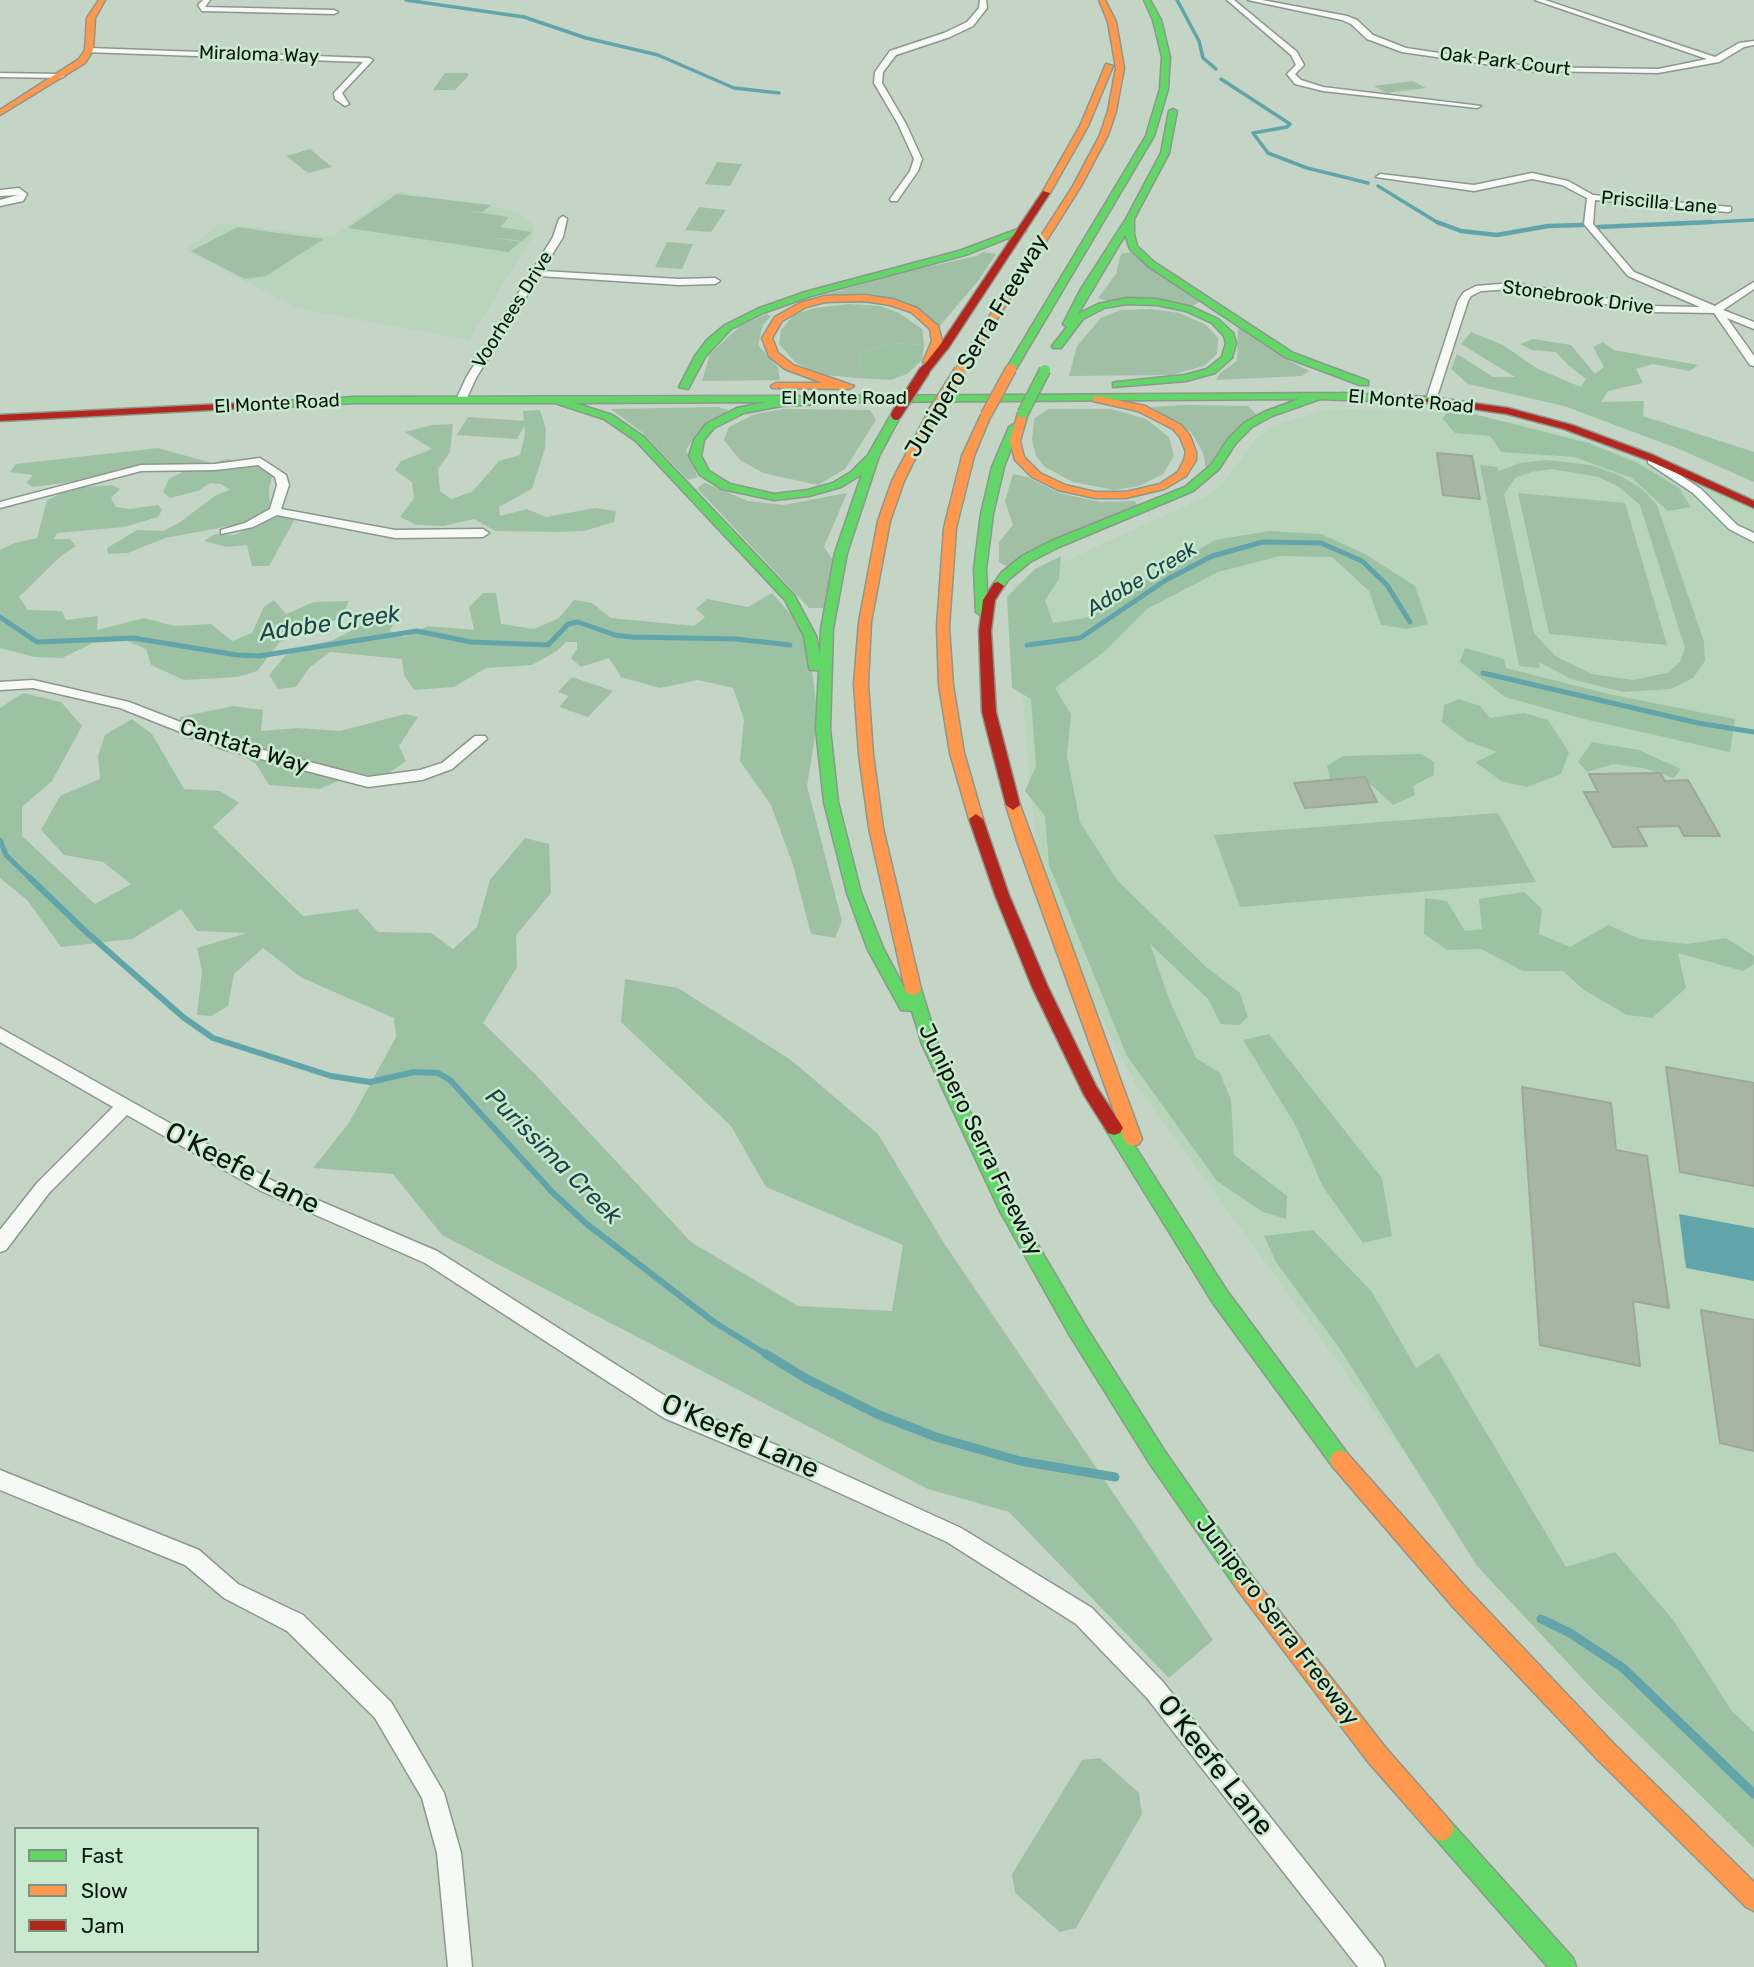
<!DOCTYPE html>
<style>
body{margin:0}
#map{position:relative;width:1754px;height:1967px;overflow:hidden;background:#c4d5c6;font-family:Rubik,sans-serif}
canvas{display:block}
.legend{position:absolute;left:14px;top:1827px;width:245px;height:126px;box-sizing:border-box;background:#c9eace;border:2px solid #7d9580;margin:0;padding:9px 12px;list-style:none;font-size:21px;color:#0a160c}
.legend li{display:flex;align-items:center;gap:14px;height:35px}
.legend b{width:35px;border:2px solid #7d9580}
</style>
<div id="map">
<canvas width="1754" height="1967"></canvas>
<ul class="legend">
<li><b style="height:9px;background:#63d668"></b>Fast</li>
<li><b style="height:9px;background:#ff974d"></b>Slow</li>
<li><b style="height:9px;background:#b3261e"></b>Jam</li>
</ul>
</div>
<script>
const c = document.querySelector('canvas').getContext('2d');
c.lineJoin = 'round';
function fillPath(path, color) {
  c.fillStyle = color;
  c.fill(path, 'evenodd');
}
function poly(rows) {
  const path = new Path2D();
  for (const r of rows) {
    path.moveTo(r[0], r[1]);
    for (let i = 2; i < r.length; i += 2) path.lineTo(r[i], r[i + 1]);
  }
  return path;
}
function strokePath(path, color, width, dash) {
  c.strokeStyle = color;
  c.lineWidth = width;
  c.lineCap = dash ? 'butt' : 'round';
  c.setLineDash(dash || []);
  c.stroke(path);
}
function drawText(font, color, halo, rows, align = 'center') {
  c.font = font + ' Rubik,sans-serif';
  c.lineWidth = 5;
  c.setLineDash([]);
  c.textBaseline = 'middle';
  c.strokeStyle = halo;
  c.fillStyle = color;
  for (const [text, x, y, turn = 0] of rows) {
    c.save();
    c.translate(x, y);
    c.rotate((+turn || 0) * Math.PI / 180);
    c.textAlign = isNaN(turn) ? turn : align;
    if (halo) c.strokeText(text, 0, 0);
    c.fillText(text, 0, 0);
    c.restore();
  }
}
fillPath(poly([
 [394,191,517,211,533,225,534,234,469,340,299,309,185,250,220,223,332,237],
 [1356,409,1446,413,1527,424,1584,440,1704,485,1754,509,1754,1830,1498,1582,1136,1085,1040,899,1013,585,1207,496,1226,480,1253,442,1272,426,1324,410]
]), '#b8d5bc');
fillPath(poly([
 [445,73,467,73,469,75,455,90,433,90],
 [1413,81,1426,88,1386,93,1374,86],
 [310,149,332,167,308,173,286,156],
 [717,162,742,164,730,186,705,184],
 [397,194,491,205,483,212,469,211,509,217,500,227,532,232,522,241,488,237,521,242,508,252,348,228],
 [699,207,726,210,711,232,685,230],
 [238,227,271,232,324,239,266,276,245,279,191,251],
 [667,242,693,244,682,269,655,267],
 [983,252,996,254,978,281,939,327,909,305,804,301,908,271,977,256],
 [1131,252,1201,301,1192,306,1115,303,1098,298,1116,274,1121,254],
 [848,304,881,306,899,313,922,329,924,345,894,343,861,352,858,378,824,375,796,363,779,344,781,330,795,314,815,308],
 [1152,309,1179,313,1206,325,1218,338,1217,354,1204,366,1171,375,1069,376,1077,346,1101,318,1120,310],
 [767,314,771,316,763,325,758,345,778,367,780,380,702,381,710,354,740,326],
 [1238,327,1290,361,1309,371,1302,376,1216,380,1220,373,1237,361],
 [1184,405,1248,406,1256,414,1206,468,1203,453,1191,432,1151,407],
 [718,407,729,410,697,433,686,450,698,477,688,480,643,433,611,409],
 [784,409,870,410,876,420,845,469,818,485,763,473,740,460,724,440,729,427,755,414],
 [1048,409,1111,409,1146,419,1169,437,1174,456,1163,474,1139,486,1114,490,1073,482,1045,467,1036,456,1032,440,1034,419],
 [468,417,527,421,517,439,457,435],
 [1546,460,1591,465,1619,475,1642,489,1657,505,1704,642,1705,661,1693,678,1671,689,1623,692,1571,679,1539,662,1540,668,1519,666,1480,465,1497,467,1499,471,1520,463],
 [1552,469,1599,477,1619,487,1640,505,1685,648,1680,662,1667,673,1633,680,1592,674,1555,656,1534,633,1504,494,1515,478,1531,472],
 [1013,474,1027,477,1059,493,1100,502,1135,501,1138,506,1010,568,999,562,999,542,1013,525,1005,501],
 [705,483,748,501,783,505,847,493,824,547,835,563,825,608,809,608,697,488],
 [1518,493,1625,503,1667,645,1549,634],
 [572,677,613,691,588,717,559,707,569,696,558,692],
 [1498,813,1536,882,1240,907,1214,835],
 [1100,1758,1139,1793,1142,1814,1076,1928,1060,1932,1015,1893,1012,1874,1082,1760]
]), '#a0bfa5');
fillPath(poly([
 [1471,332,1503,345,1538,369,1581,387,1586,379,1567,364,1556,352,1532,350,1520,344,1533,339,1571,345,1595,374,1604,367,1593,347,1603,342,1614,350,1698,365,1690,371,1653,364,1636,369,1643,383,1608,391,1601,402,1644,401,1643,416,1754,452,1754,482,1679,449,1564,406,1468,384,1451,369,1457,354,1493,377,1515,377,1461,344],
 [894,343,924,345,922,360,907,374,891,380,858,378,861,352],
 [540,410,546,429,545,448,532,489,499,507,500,516,527,509,546,517,595,508,616,511,614,522,584,531,558,532,495,531,474,519,443,526,417,525,400,517,414,498,412,482,395,470,401,461,432,449,405,432,432,425,453,424,450,452,438,469,440,491,451,499,472,492,499,461,520,455,525,434,523,411],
 [1449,411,1474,414,1588,443,1636,462,1679,488,1691,507,1668,511,1632,478,1574,457,1501,452,1490,436,1455,433,1442,418],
 [158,448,212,463,227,459,244,462,273,472,269,489,270,507,262,520,165,538,128,553,108,554,107,548,137,530,163,531,179,523,216,495,230,490,221,484,210,483,198,491,170,498,163,492,169,479,188,469,153,465,118,469,93,479,33,487,26,483,33,475,10,472,16,464],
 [112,485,120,489,111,498,116,507,129,509,158,505,162,510,158,517,124,527,57,533,54,539,70,539,76,546,61,556,19,597,28,610,62,611,66,620,98,616,97,630,144,618,175,626,211,624,232,641,252,633,264,607,274,600,286,614,314,602,349,601,341,618,301,632,280,642,257,671,238,677,184,680,151,665,146,649,127,641,93,643,62,658,34,657,0,648,0,550,15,543,37,538,47,500,74,488],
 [283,514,296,517,269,566,252,566,247,545,226,547,204,541,215,534,234,535],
 [1269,531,1321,534,1365,554,1415,586,1428,624,1407,629,1381,625,1369,591,1332,557,1280,556,1218,572,1147,609,1104,652,1055,688,1071,714,1067,756,1080,822,1117,880,1205,966,1240,993,1248,1017,1239,1025,1221,1024,1208,999,1150,944,1169,999,1196,1058,1220,1073,1231,1100,1234,1155,1287,1196,1286,1219,1263,1212,1217,1181,1127,1056,1049,865,1045,816,1025,791,1036,766,1031,699,1012,688,1007,597,1035,569,1061,556,1059,579,1045,600,1053,623,1086,618,1118,596,1215,540],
 [483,593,496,593,501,624,534,629,559,618,574,600,592,603,611,618,694,626,705,617,696,609,707,599,748,607,772,593,801,626,812,670,818,718,807,786,842,921,835,938,811,934,793,865,771,805,740,761,744,719,733,688,698,680,660,688,621,677,609,658,581,667,571,658,577,649,577,642,566,642,557,651,532,665,486,668,454,687,414,690,404,675,402,659,330,652,309,668,296,687,278,689,269,675,285,656,306,646,333,640,374,619,397,619,389,631,405,637,428,626,474,630,469,607],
 [1465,648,1504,659,1506,668,1613,695,1735,719,1730,752,1584,719,1505,697,1460,662],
 [23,693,61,702,82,726,52,781,22,807,22,836,95,904,131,884,103,862,64,855,41,830,60,796,100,779,98,756,105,735,132,719,152,734,184,789,220,791,239,803,213,827,303,916,357,909,378,932,431,933,453,949,477,927,490,880,525,838,549,844,551,893,516,935,517,967,483,1023,536,1075,691,1242,798,1306,892,1311,903,1245,766,1187,731,1126,621,1022,625,979,678,988,791,1060,878,1134,944,1243,1213,1640,1169,1678,1009,1512,928,1489,442,1235,393,1174,313,1168,349,1123,396,1037,394,1018,302,978,263,948,234,974,228,1006,211,1016,197,1015,202,971,197,948,247,933,197,931,181,909,132,939,61,947,27,900,0,878,0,708],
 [1459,699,1480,706,1490,718,1524,713,1548,720,1569,752,1561,774,1527,787,1501,781,1475,762,1497,752,1467,741,1442,722,1444,705],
 [233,706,263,710,261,731,298,728,340,731,405,714,418,717,399,746,406,761,386,775,350,776,319,789,269,785,256,764,232,748,183,738,180,717],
 [1592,742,1639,750,1681,769,1674,778,1643,768,1613,764,1587,772,1578,762],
 [1421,754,1434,762,1434,775,1413,786,1415,795,1393,805,1367,781,1330,779,1327,766,1343,756],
 [1524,892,1542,909,1539,934,1570,947,1608,925,1640,939,1688,944,1726,938,1754,956,1754,964,1743,971,1678,953,1686,988,1652,1018,1627,1015,1584,990,1563,971,1523,971,1481,949,1447,950,1424,934,1425,898,1447,901,1465,931,1482,929,1479,899],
 [1269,1034,1382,1178,1392,1236,1363,1243,1323,1187,1296,1126,1243,1040],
 [1313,1230,1372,1292,1416,1368,1439,1353,1566,1567,1615,1552,1674,1621,1731,1710,1754,1732,1754,1848,1595,1692,1477,1566,1340,1349,1276,1262,1264,1236]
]), '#9dc2a3');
fillPath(poly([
 [1679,1214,1754,1228,1754,1281,1686,1268]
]), '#61a5aa');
strokePath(poly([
 [406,0,524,17,586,38,658,55,734,88,779,93],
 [1177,0,1199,41,1203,58,1216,69],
 [1221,79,1290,124,1287,127,1253,133,1268,153,1307,168,1368,183],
 [1378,186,1440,224],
 [1672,224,1754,220]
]), '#61a5aa', 3.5);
strokePath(poly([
 [1437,222,1461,231,1497,235,1548,226,1583,225],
 [1598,227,1711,222]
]), '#61a5aa', 4.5);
strokePath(poly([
 [0,617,37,642,133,638,237,655,259,656,417,631,471,642,548,645,568,624,578,622,615,635,631,637,736,639,790,645],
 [1027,645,1080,638,1166,580,1212,556,1263,542,1321,543,1362,561,1387,585,1410,622],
 [1483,673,1698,723,1754,732],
 [0,840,6,855,32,880]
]), '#61a5aa', 5);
strokePath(poly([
 [30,878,84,930,183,1017,213,1038,331,1076,370,1082,414,1072,438,1073,450,1080,553,1193,588,1225,714,1322,769,1356]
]), '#61a5aa', 6);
strokePath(poly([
 [766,1354,805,1378,877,1414,936,1437,1020,1461,1115,1477],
 [1541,1619,1570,1633,1623,1668,1754,1794]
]), '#61a5aa', 9);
const building = poly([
 [1437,453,1472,456,1480,499,1443,495,1437,453],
 [1660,773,1665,781,1688,780,1720,836,1684,836,1679,826,1637,827,1647,846,1613,847,1584,792,1598,792,1589,774,1660,773],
 [1365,777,1377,802,1305,808,1294,783,1365,777],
 [1666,1067,1754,1083,1754,1186,1680,1172,1666,1067],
 [1522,1087,1611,1103,1616,1150,1647,1156,1669,1308,1633,1301,1640,1366,1540,1345,1522,1087],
 [1701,1310,1754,1320,1754,1451,1720,1443,1701,1310]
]);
fillPath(building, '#a7b5a3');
strokePath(building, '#9da89b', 2);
const street = poly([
 [203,0,210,0,205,7,334,10,338,12,334,14,202,11,198,5,203,0],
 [980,0,986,0,987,8,973,26,950,37,896,55,883,72,882,83,906,124,922,159,918,171,897,201,891,201,890,199,910,171,914,159,898,124,874,83,875,72,890,51,944,33,967,22,979,8,980,0],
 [1227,0,1234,0,1297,52,1304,65,1295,74,1301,80,1323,87,1481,106,1477,108,1323,91,1295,84,1287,74,1296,65,1291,55,1227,0],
 [1248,0,1262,0,1347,16,1357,20,1373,35,1406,48,1533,67,1658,69,1707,59,1535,0,1545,0,1715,57,1739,43,1754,41,1754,45,1744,47,1719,62,1658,73,1533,71,1402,52,1367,39,1351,24,1342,20,1248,0],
 [89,48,369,58,373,60,342,93,349,104,345,106,335,99,334,93,363,62,86,52,89,48],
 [0,73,61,74,65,76,61,78,0,77,0,73],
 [1532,173,1568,181,1593,195,1731,207,1731,211,1728,212,1595,200,1593,224,1634,272,1715,306,1754,282,1754,289,1723,310,1754,322,1754,329,1727,318,1754,356,1754,366,1750,365,1714,313,1654,312,1512,289,1481,291,1471,296,1468,301,1436,400,1427,402,1426,400,1458,301,1464,292,1476,286,1512,283,1654,306,1700,307,1628,276,1584,224,1587,198,1562,185,1532,179,1474,191,1376,177,1380,174,1474,185,1532,173],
 [19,188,27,194,23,201,0,206,0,200,18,195,0,196,0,190,19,188],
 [563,216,567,219,563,237,542,271,679,279,715,278,720,281,715,284,679,285,539,276,476,378,466,400,457,402,456,400,466,378,553,237,559,219,563,216],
 [260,458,286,475,289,485,281,509,395,530,483,529,489,533,483,537,395,538,277,515,253,527,221,534,221,530,245,523,270,509,277,485,275,477,258,465,215,470,141,471,0,508,0,502,141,465,215,464,260,458],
 [1648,459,1656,459,1701,489,1737,525,1754,533,1754,542,1729,529,1693,493,1648,463,1648,459],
 [33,680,129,702,232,742,368,777,420,770,442,763,475,736,485,736,487,739,452,769,422,780,368,787,223,749,120,708,33,688,0,690,0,682,33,680],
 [0,1028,273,1181,437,1251,678,1404,814,1461,961,1528,1092,1608,1163,1682,1382,1958,1385,1967,1358,1967,1147,1698,1076,1624,947,1542,800,1475,664,1418,425,1263,261,1191,127,1115,49,1193,6,1250,0,1252,0,1230,37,1183,113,1107,0,1042,0,1028],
 [0,1470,199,1550,238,1584,303,1615,391,1702,444,1793,461,1853,472,1967,448,1967,437,1853,422,1798,375,1718,287,1631,224,1598,185,1565,0,1490,0,1470]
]);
const fast = poly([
 [1144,0,1150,0,1161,20,1170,57,1168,89,1154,136,1016,369,1007,371,1006,369,1146,136,1160,89,1162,57,1153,20,1144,0],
 [1173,109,1177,111,1169,153,1134,219,1134,234,1137,246,1154,262,1293,353,1368,381,1368,385,1360,385,1285,357,1148,266,1130,249,1125,235,1078,314,1098,304,1127,298,1157,299,1192,307,1218,319,1233,333,1236,343,1232,358,1215,373,1186,381,1113,387,1113,383,1117,382,1185,375,1207,369,1222,357,1226,343,1224,336,1212,323,1186,311,1157,305,1127,304,1104,308,1083,319,1061,348,1053,348,1052,346,1067,327,1063,324,1081,289,1126,219,1161,153,1169,111,1173,109],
 [1018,229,1026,231,965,255,811,296,763,313,731,329,705,357,688,389,679,387,695,356,707,340,725,325,757,309,805,292,959,251,1018,229],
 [1342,393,1430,397,1435,400,1430,403,1320,399,1272,416,1252,427,1236,443,1219,469,1193,491,1059,547,1030,562,1009,579,1002,589,998,590,992,586,1001,573,1022,556,1051,541,1185,487,1211,465,1228,439,1244,423,1264,412,1299,399,860,402,781,406,744,413,714,428,704,440,701,456,709,471,730,484,774,494,808,490,833,483,851,472,868,455,892,413,901,415,879,456,847,553,833,629,830,729,838,802,861,893,884,950,905,989,913,983,919,985,921,989,938,1044,1012,1201,1083,1322,1164,1450,1251,1575,1255,1582,1251,1589,1244,1593,1237,1589,1150,1464,1069,1334,1000,1211,922,1044,912,1011,901,1010,868,950,847,893,824,802,816,729,819,670,810,670,809,667,804,636,785,600,636,441,604,419,555,403,355,403,244,409,239,406,244,403,355,397,799,396,804,399,842,396,1342,393],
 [767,402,737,408,706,424,694,440,689,456,700,475,722,489,774,500,809,496,841,487,862,474,835,553,821,629,820,655,816,636,794,595,644,437,612,415,575,403,767,402],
 [1014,424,1019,427,1004,467,993,514,986,569,988,612,982,616,976,612,974,569,981,514,992,467,1009,427,1014,424],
 [1114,1121,1120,1123,1227,1291,1347,1453,1350,1460,1347,1467,1340,1470,1333,1467,1213,1303,1108,1133,1105,1128,1108,1123,1114,1121],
 [1442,1817,1450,1821,1573,1958,1576,1967,1548,1967,1434,1837,1430,1829,1434,1821,1442,1817]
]);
const slow = poly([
 [99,0,105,0,95,18,93,50,85,63,0,115,0,110,79,59,85,50,87,18,99,0],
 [1099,0,1105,0,1116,22,1124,68,1116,111,1108,135,1081,186,965,370,956,372,955,370,1073,186,1100,135,1108,111,1116,68,1108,22,1099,0],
 [1106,64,1113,66,1088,126,1050,193,1043,195,1042,193,1080,126,1106,64],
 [865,295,892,299,917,308,938,326,942,341,932,364,923,362,932,341,930,329,911,312,890,305,865,301,825,302,806,307,782,321,772,338,778,353,793,365,854,386,849,389,772,388,771,386,776,383,823,383,785,369,769,356,762,338,775,317,800,303,825,296,865,295],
 [1097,396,1145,406,1181,425,1190,436,1196,452,1196,460,1186,476,1164,489,1126,498,1095,498,1058,490,1032,477,1015,460,1010,441,1018,413,1023,410,1028,413,1020,441,1024,457,1040,473,1065,485,1095,492,1126,492,1160,484,1178,472,1184,460,1186,452,1180,437,1173,429,1138,411,1093,401,1093,397,1097,396],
 [932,411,937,414,904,481,890,521,871,622,868,684,873,754,883,828,921,989,919,993,913,995,907,993,905,989,869,828,859,754,854,684,859,622,878,521,892,481,927,414,932,411],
 [986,412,991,415,974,456,956,528,949,627,953,685,964,753,983,819,976,824,969,819,950,753,939,685,937,627,944,528,962,456,981,415,986,412],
 [1013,800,1020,805,1142,1139,1139,1144,1133,1146,1127,1144,1124,1139,1018,844,1006,805,1013,800],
 [1340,1450,1347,1453,1469,1591,1613,1743,1754,1882,1754,1911,1746,1907,1597,1759,1453,1607,1333,1467,1330,1460,1333,1453,1340,1450],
 [1244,1571,1251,1575,1385,1747,1450,1821,1454,1829,1450,1837,1442,1841,1434,1837,1369,1763,1237,1589,1233,1582,1237,1575,1244,1571]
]);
const jam = poly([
 [1043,191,1050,193,949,347,929,372,921,372,920,370,940,345,1043,191],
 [1430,397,1508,408,1572,425,1653,455,1754,501,1754,508,1645,459,1564,429,1507,414,1426,402,1425,400,1430,397],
 [244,403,249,406,248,408,0,421,0,415,244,403],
 [998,582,1004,586,995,600,991,631,996,712,1020,805,1013,810,1006,805,982,712,979,631,983,600,994,583,998,582],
 [976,814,983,819,1009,895,1048,987,1096,1086,1120,1123,1123,1128,1120,1133,1114,1135,1108,1133,1084,1095,1032,987,995,895,969,819,976,814]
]);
strokePath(street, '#8b988d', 3);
strokePath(fast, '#8b988d', 3);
strokePath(slow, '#8b988d', 3);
strokePath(jam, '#8b988d', 3);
fillPath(street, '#f6f9f6');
fillPath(fast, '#63d668');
fillPath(slow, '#ff974d');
fillPath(jam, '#b3261e');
const fastBridge = poly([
 [1023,413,1045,370]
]);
const slowBridge = poly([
 [932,414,960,370],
 [986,415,1011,369]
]);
const jamBridge = poly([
 [896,415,925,370]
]);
strokePath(fastBridge, '#8b988d', 13, []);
strokePath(slowBridge, '#8b988d', 13, []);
strokePath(jamBridge, '#8b988d', 13, []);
strokePath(fastBridge, '#63d668', 10);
strokePath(slowBridge, '#ff974d', 10);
strokePath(jamBridge, '#b3261e', 10);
drawText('19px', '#0a160c', '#c9eace', [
 ["Miraloma Way",259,55,2],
 ["Oak Park Court",1505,62,7],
 ["Priscilla Lane",1659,203,5],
 ["Stonebrook Drive",1578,298,8],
 ["Voorhees Drive",513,310,-58],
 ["El Monte Road",844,399],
 ["El Monte Road",1411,402,5],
 ["El Monte Road",277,404,-3]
]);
drawText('italic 21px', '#1b444a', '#c9eace', [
 ["Adobe Creek",1142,579,-31]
]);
drawText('23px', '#0a160c', '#c9eace', [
 ["Junipero Serra Freeway",977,346,-59],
 ["Cantata Way",244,747,18],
 ["Junipero Serra Freeway",980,1140,64],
 ["Junipero Serra Freeway",1277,1621,53]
]);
drawText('italic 24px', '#1b444a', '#c9eace', [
 ["Adobe Creek",330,624,-8],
 ["Purissima Creek",553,1157,45]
]);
drawText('28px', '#0a160c', '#c9eace', [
 ["O'Keefe Lane",242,1169,27],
 ["O'Keefe Lane",740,1437,24],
 ["O'Keefe Lane",1215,1766,52]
]);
</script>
